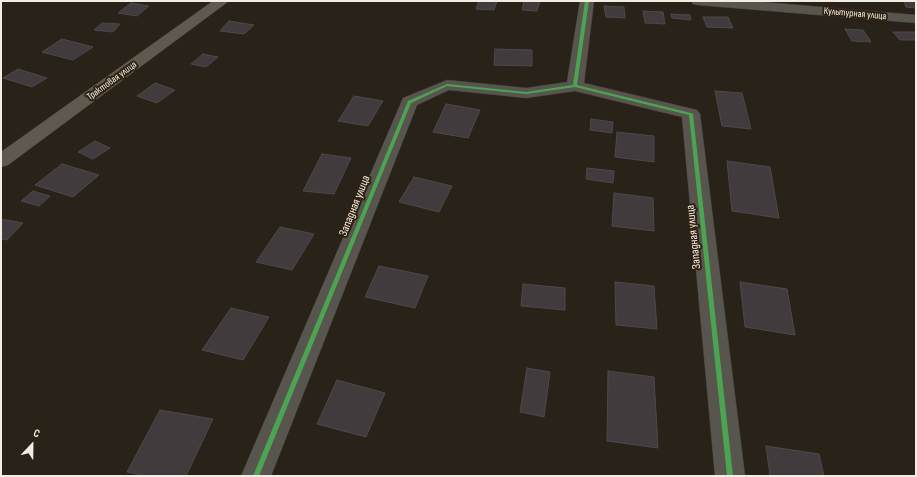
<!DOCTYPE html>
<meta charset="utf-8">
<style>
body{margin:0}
#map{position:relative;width:917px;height:477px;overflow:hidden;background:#282219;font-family:"Sofia Sans Condensed",sans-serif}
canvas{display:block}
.frame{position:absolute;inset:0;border:2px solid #f3ece2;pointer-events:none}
.north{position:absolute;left:12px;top:425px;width:40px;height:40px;-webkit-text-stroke:3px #2e2313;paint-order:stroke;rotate:22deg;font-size:11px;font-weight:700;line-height:16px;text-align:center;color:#f3ece2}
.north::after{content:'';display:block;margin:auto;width:14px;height:18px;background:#f3ece2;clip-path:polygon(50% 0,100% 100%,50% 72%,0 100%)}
</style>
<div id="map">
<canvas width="917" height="477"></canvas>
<div class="frame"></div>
<div class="north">С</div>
</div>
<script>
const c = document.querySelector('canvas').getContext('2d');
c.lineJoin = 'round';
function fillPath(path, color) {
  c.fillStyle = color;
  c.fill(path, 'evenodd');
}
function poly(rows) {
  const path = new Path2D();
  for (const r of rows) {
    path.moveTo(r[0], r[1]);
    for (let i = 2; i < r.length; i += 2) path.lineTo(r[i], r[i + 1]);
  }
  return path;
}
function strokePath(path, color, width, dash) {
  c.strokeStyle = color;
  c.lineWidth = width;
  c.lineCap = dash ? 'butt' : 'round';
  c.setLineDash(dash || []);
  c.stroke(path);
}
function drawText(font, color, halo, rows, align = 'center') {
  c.font = font + ' "Sofia Sans Condensed",sans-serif';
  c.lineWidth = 4;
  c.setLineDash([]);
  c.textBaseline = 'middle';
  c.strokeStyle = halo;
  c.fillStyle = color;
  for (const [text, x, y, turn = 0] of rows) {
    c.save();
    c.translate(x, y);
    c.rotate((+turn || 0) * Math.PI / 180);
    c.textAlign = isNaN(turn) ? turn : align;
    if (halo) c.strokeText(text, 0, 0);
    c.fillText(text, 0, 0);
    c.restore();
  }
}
const building = poly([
 [479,1,497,1,494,10,476,9,479,1],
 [524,1,540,1,537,11,522,10,524,1],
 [904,1,916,1,916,8,906,7,904,1],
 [131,3,149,6,137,16,118,13,131,3],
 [604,6,624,7,625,18,606,17,604,6],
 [643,11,663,12,665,24,645,23,643,11],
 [671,14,690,15,691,20,672,18,671,14],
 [703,17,728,17,733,28,707,27,703,17],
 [229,21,254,25,244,34,220,31,229,21],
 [102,23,120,24,113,32,94,30,102,23],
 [845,29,863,30,871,42,852,41,845,29],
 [893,32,915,32,916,40,900,40,893,32],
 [62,39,93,47,73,60,42,52,62,39],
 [495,49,532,50,532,66,494,65,495,49],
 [203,54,218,57,206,67,191,64,203,54],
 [18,69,47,78,32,87,3,78,18,69],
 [155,83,175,90,157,103,137,96,155,83],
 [715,91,742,93,751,129,722,126,715,91],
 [354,96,383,101,368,126,338,121,354,96],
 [446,104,480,110,468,138,433,132,446,104],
 [591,119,613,122,612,133,590,130,591,119],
 [617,132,654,136,654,162,615,157,617,132],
 [95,141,110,148,93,159,78,152,95,141],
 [322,154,351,158,334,194,303,191,322,154],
 [727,161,770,167,779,218,732,211,727,161],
 [62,164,99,175,73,197,35,185,62,164],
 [587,168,614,171,613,183,586,179,587,168],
 [414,177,452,186,439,212,399,202,414,177],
 [33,191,50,196,39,206,21,201,33,191],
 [614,193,653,198,654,231,612,226,614,193],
 [1,219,23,223,7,240,1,239,1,219],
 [280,227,314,234,292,270,256,262,280,227],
 [379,266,428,276,415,308,365,297,379,266],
 [615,282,654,286,657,329,616,325,615,282],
 [740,282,787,289,795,335,745,327,740,282],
 [523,284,565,288,565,310,521,306,523,284],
 [231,308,269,317,243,360,202,350,231,308],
 [527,368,550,372,544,417,520,412,527,368],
 [608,371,654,377,658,448,607,441,608,371],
 [337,380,385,393,366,437,317,424,337,380],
 [160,410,213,419,186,476,147,476,127,472,160,410],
 [766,446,819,454,824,476,770,476,766,446]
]);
fillPath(building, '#413b3e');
strokePath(building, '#4d4949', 1);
const street = poly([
 [580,1,594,1,584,83,697,110,700,114,745,476,715,476,682,117,575,91,526,98,449,90,417,105,271,476,241,476,403,98,447,80,526,88,567,82,580,1]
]);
const secondary = poly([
 [691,1,751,1,916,15,916,23,698,5,693,4,691,1]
]);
const primary = poly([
 [213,1,229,1,8,165,1,167,1,152,213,1]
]);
strokePath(street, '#413d36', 1);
strokePath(secondary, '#413d36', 1);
strokePath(primary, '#413d36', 1);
fillPath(street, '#58544e');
fillPath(secondary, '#58544e');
fillPath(primary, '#60594f');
fillPath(poly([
 [585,1,589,1,577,85,691,113,693,114,733,476,727,476,689,115,575,87,526,94,447,86,411,103,259,476,253,476,408,101,447,84,526,92,573,85,585,1]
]), '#4ca352');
drawText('10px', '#f3ece2', '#2e2313', [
 ["Культурная улица",855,14,5],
 ["Трактовая улица",112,81,-36]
]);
drawText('12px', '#f3ece2', '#2e2313', [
 ["Западная улица",355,206,-68],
 ["Западная улица",694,237,-96]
]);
</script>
